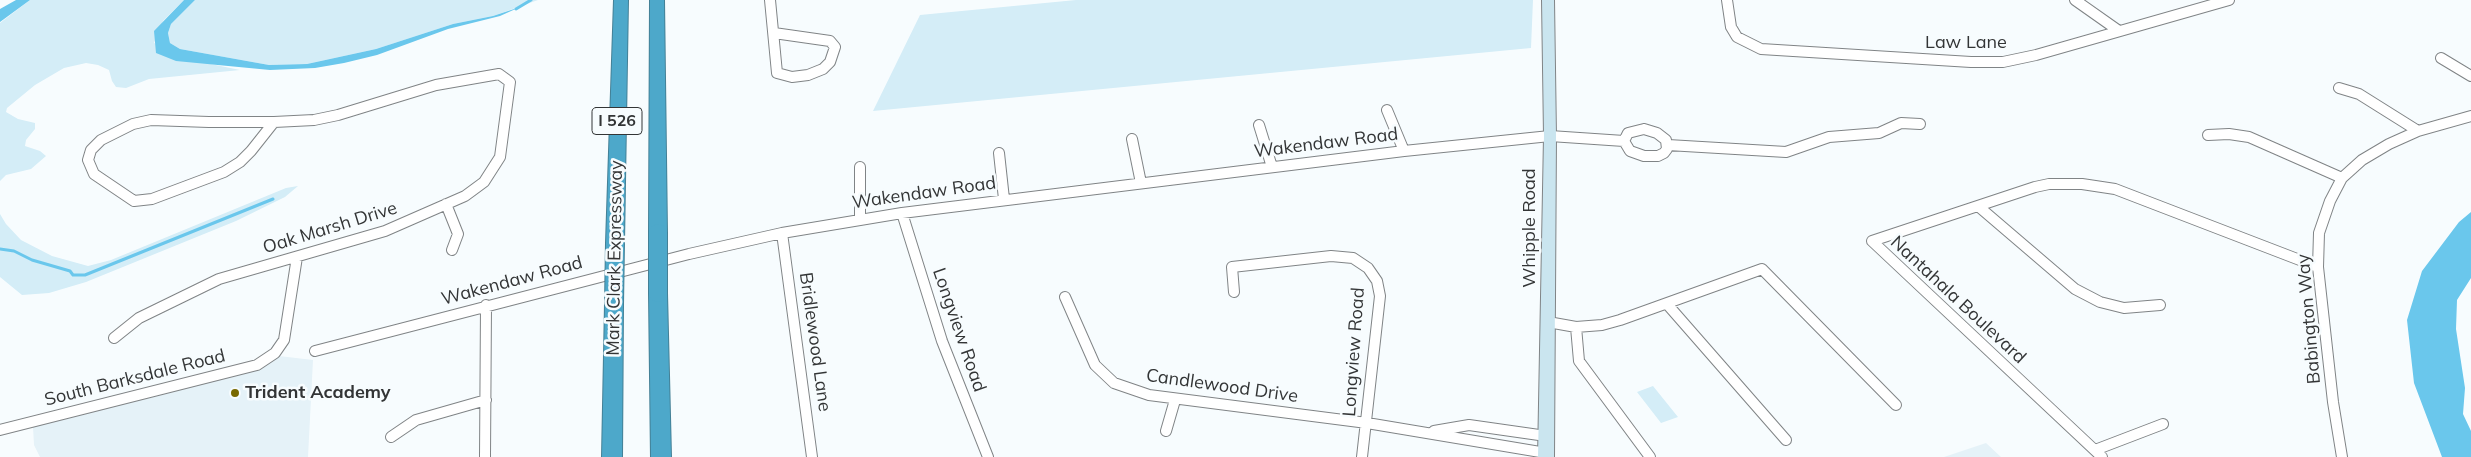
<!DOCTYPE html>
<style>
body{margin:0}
canvas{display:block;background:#f7fcfe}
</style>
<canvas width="2471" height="457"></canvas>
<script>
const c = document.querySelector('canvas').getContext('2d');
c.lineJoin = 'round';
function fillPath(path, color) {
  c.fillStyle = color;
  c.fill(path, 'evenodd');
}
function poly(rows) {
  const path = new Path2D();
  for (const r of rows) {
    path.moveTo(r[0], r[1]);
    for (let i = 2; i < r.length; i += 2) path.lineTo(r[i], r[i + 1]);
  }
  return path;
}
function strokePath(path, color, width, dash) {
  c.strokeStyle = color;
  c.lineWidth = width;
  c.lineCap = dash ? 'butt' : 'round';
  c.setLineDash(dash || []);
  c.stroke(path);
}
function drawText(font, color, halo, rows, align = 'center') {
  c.font = font + ' Mulish,sans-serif';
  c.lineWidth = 5;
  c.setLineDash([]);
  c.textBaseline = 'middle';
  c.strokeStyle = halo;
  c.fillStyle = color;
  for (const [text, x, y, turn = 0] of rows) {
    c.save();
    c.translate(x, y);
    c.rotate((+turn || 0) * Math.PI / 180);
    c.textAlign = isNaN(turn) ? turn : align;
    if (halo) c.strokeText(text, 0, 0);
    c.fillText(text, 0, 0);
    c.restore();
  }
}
fillPath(poly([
 [279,356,313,360,308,457,40,457,34,445,33,427,261,366],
 [1986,443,2001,457,1944,457]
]), '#e5f2f8');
fillPath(poly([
 [30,0,184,0,163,21,154,43,201,62,240,70,149,79,126,88,116,87,112,81,109,70,98,65,86,63,64,68,35,85,7,108,6,112,18,119,35,123,35,129,26,140,25,146,40,151,46,156,31,169,6,175,0,181,0,23],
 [195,0,538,0,493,16,453,24,376,49,307,64,269,65,180,49,170,43,168,33,171,24],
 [1076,0,1533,0,1531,48,873,111,920,15],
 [298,186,285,197,236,221,86,282,49,293,22,295,0,277,0,214,6,224,21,240,52,256,88,266,111,260,286,188],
 [1653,386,1678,417,1661,423,1637,392]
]), '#d4edf7');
fillPath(poly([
 [16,0,30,0,0,22,0,9],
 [184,0,195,0,171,24,168,33,170,43,180,49,269,65,307,64,376,49,453,24,493,16,520,7,500,16,448,29,377,55,344,63,315,68,270,70,176,61,156,53,154,31],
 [2471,212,2471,278,2457,300,2456,329,2465,388,2463,414,2471,431,2471,457,2442,457,2414,383,2407,320,2422,271,2459,222]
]), '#6ac7ec');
strokePath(poly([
 [516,9,531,0],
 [0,249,14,251,32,260,70,271,73,275,85,275,273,199]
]), '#6ac7ec', 3);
const street = poly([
 [770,0,777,73,792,77,808,75,823,69,830,62,835,47,830,41,774,33],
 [1727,0,1731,27,1737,37,1761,49,1971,62,2003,62,2036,55,2229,0],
 [2075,0,2119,31],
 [2441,58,2471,76],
 [2339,88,2359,94,2418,131],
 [1387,110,1404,151],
 [151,120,209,122,274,122,251,151,240,162,224,172,152,199,134,201,94,174,88,160,91,150,101,140,133,124,151,120],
 [1259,125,1272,167],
 [1644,129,1657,133,1666,140,1667,149,1664,153,1658,156,1644,156,1630,151,1624,141,1628,133,1644,129],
 [2208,135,2229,134,2249,137,2342,178],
 [1132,139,1141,183],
 [1668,145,1786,152,1829,137,1879,133,1901,123,1920,124],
 [999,153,1004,199],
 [860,167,860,220],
 [446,204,458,234,452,250],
 [1978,206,2075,289,2100,302,2124,308,2160,305],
 [902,213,942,341,988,457],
 [782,233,812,457],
 [1234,292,1232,267,1331,256,1353,258,1368,268,1377,281,1380,296,1362,457],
 [1065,297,1095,365,1114,383,1149,395,1367,423,1546,453],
 [1667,304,1786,440],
 [1548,322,1576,327,1579,361,1650,457],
 [1576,327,1602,325,1620,320,1762,269,1896,405],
 [114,338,139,318,219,279,385,231,465,196,484,182,500,157,510,82,499,74,436,85,338,115,314,120,274,122],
 [315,351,689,254,782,233,902,213,1404,151,1550,136,1624,141],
 [0,430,257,365,275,353,284,340,297,257],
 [1166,431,1175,400],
 [1434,431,1469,425,1546,436],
 [391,437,416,420,486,400],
 [2095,450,2163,424],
 [485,457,486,305],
 [2102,457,1872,241,2035,187,2049,184,2082,184,2115,189,2318,267],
 [2342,457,2333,402,2318,267,2319,233,2330,201,2342,178,2362,160,2389,144,2418,131,2471,116]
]);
const secondary = poly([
 [1542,0,1554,0,1556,136,1554,457,1538,457,1544,136,1542,0]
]);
const highway = poly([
 [614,0,628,0,624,243,621,247,615,249,609,247,606,243,614,0],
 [650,0,664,0,667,233,664,237,658,239,652,237,649,233,650,0],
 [658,286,664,288,667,293,671,457,651,457,649,293,652,288,658,286],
 [614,297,621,299,623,304,622,457,602,457,605,304,607,299,614,297]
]);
strokePath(street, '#808486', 12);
strokePath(secondary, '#808486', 2);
strokePath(highway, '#448096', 2);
strokePath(street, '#fff', 10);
fillPath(secondary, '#cae5ef');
fillPath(highway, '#4da8ca');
const highwayBridge = poly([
 [658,233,658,293],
 [614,304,615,243]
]);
strokePath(highwayBridge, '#448096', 20, []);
strokePath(highwayBridge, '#4da8ca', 18);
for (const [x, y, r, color] of [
 [235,393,5,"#786900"]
]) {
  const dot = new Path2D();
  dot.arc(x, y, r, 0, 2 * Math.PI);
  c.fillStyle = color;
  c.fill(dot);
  strokePath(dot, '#f7fcfe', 2);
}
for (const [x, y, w] of [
 [617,121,50]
]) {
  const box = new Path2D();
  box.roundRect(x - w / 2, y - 13.5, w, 27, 4);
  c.fillStyle = '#f7fcfe';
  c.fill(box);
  strokePath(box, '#333536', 1);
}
drawText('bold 16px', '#333536', null, [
 ["I 526",617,121]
]);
drawText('18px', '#333536', '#f7fcfe', [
 ["Law Lane",1966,43],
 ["Wakendaw Road",1326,143,-7],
 ["Wakendaw Road",924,193,-8],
 ["Oak Marsh Drive",330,228,-17],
 ["Whipple Road",1530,228,-90],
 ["Mark Clark Expressway",615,258,-89],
 ["Wakendaw Road",512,281,-15],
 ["Nantahala Boulevard",1958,300,43],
 ["Babington Way",2309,319,-95],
 ["Longview Road",959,330,71],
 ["Bridlewood Lane",815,342,82],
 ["Longview Road",1354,352,-86],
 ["South Barksdale Road",135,378,-14],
 ["Candlewood Drive",1222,386,8]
]);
drawText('bold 18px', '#333536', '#f7fcfe', [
 ["Trident Academy",245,393]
], 'left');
</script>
